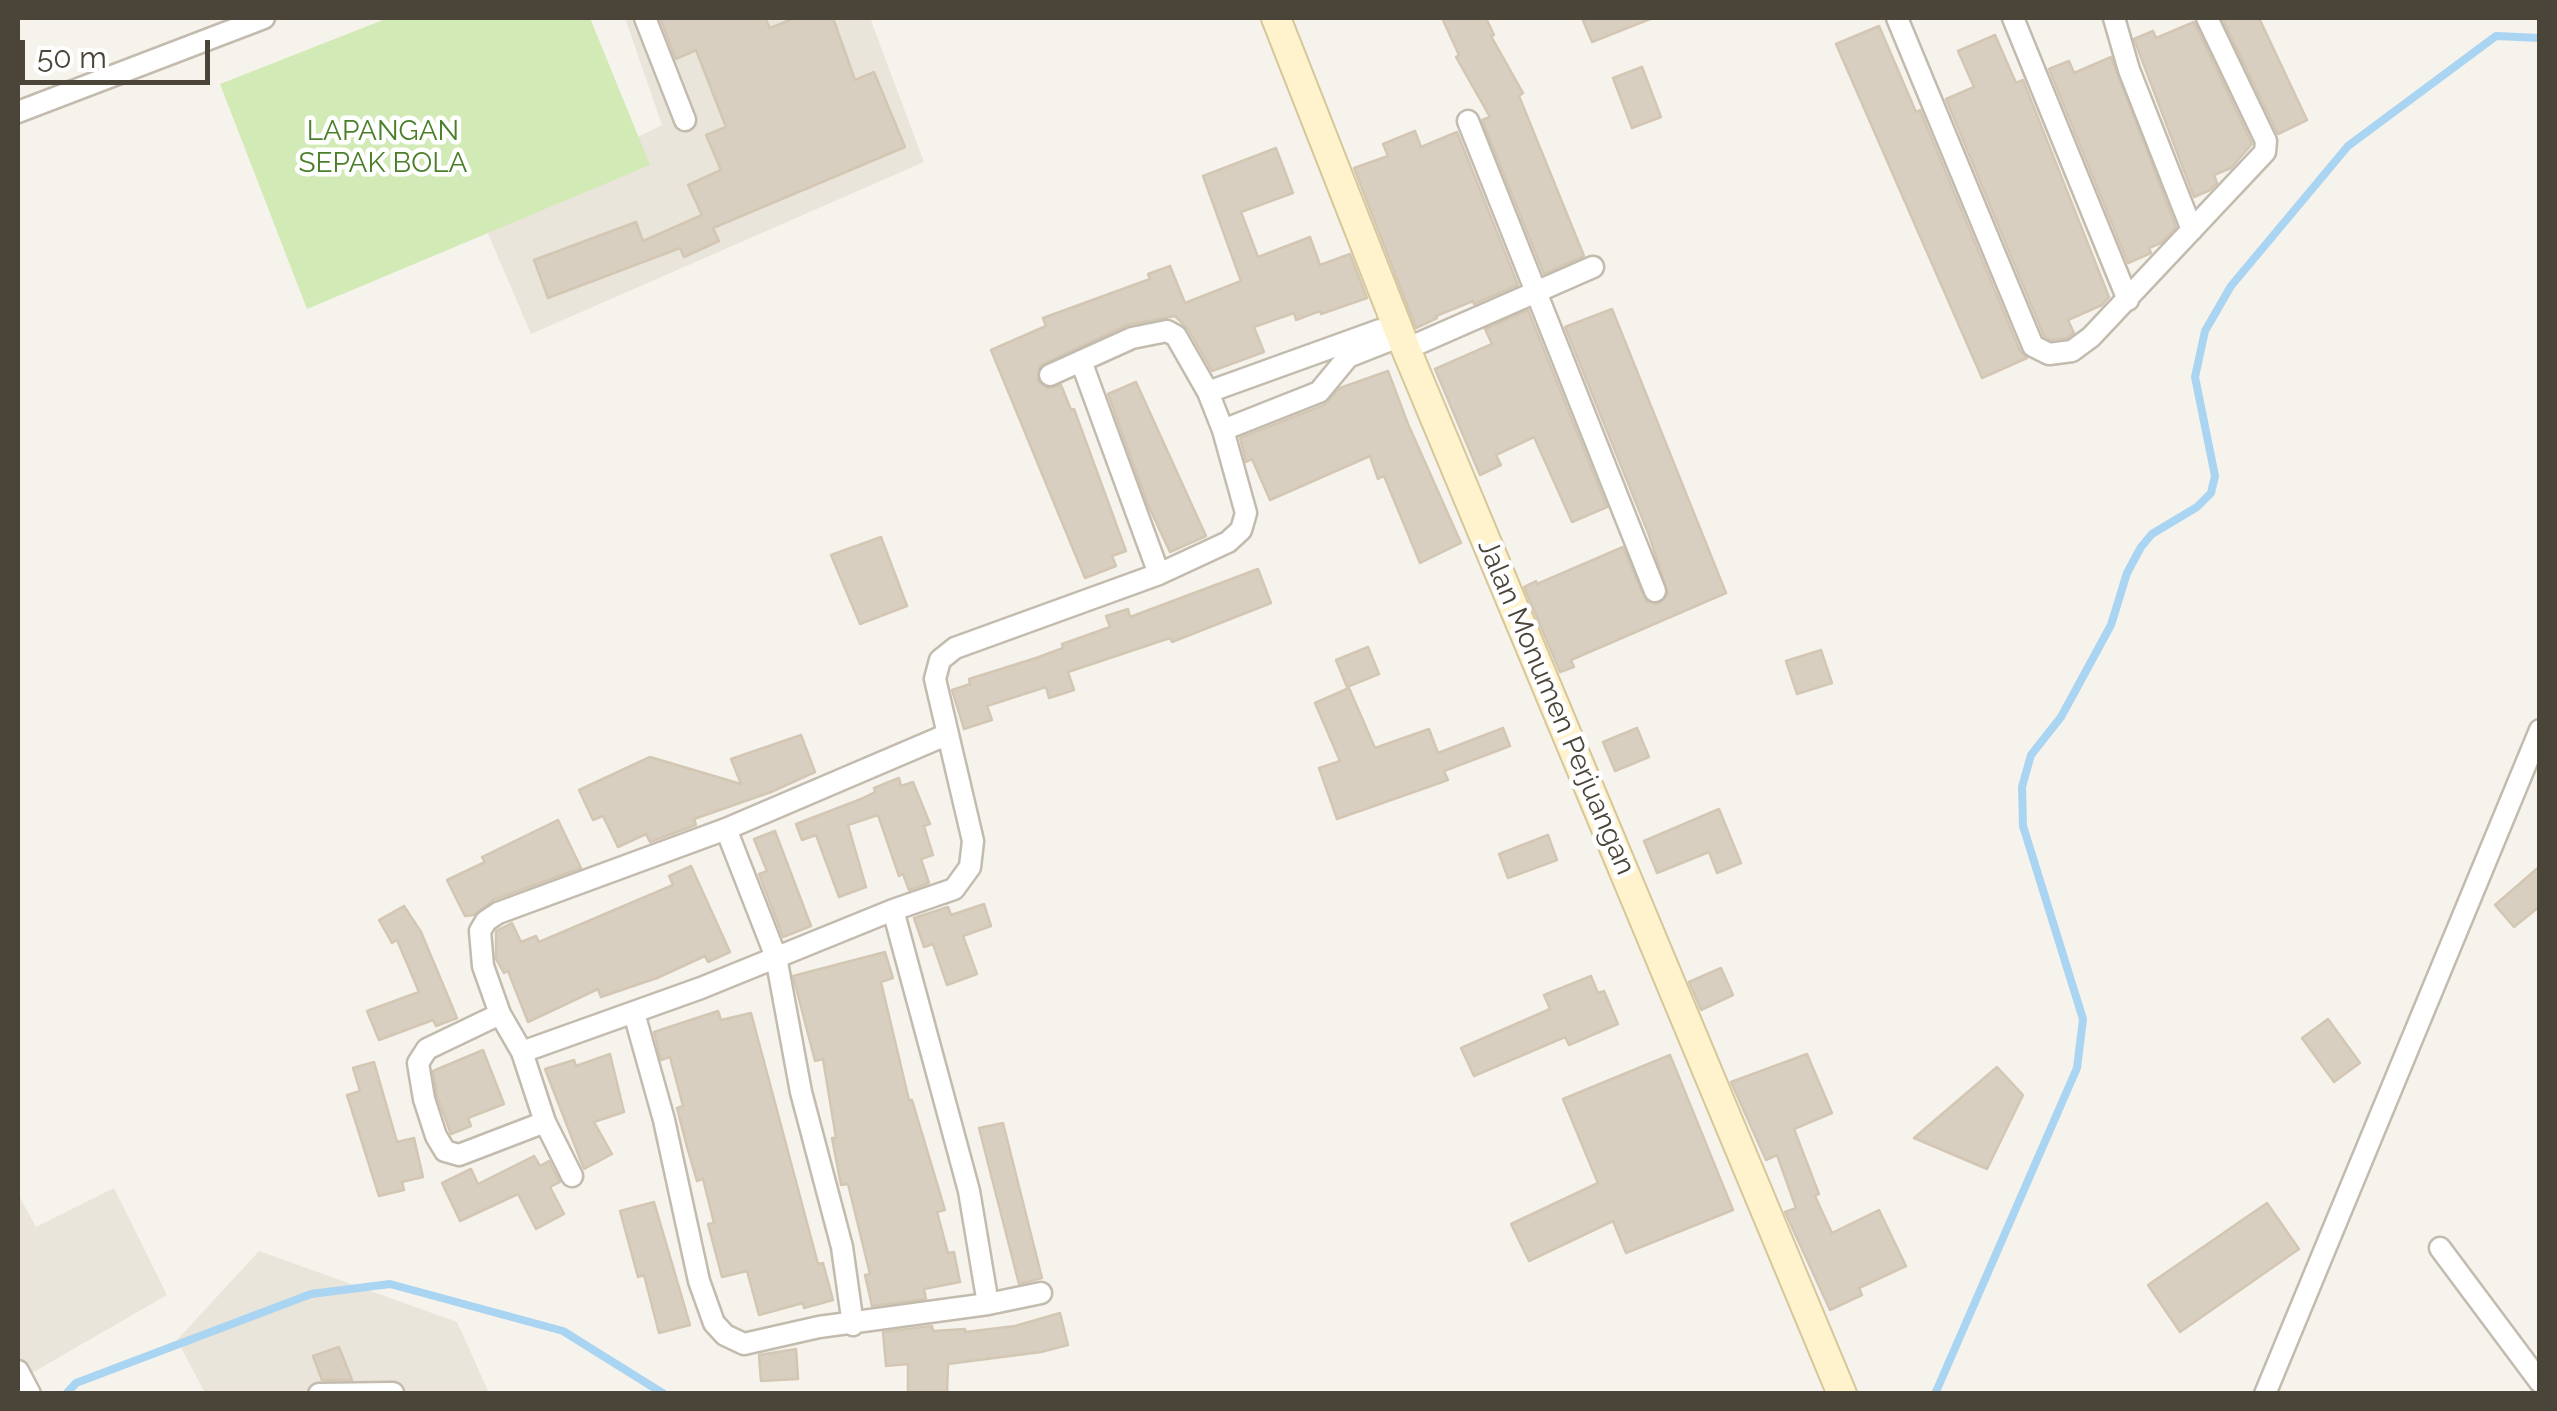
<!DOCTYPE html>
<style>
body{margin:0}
#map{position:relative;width:2557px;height:1411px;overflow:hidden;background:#f6f3ec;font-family:Raleway,sans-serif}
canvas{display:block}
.frame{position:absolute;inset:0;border:20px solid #4b4439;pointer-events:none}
.scale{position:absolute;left:20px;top:40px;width:190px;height:45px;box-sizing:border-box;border:5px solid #4b4439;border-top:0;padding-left:12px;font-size:30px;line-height:35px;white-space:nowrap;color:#4b4439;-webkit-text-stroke:8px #fff;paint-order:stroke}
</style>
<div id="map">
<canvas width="2557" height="1411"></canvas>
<div class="frame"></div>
<div class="scale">50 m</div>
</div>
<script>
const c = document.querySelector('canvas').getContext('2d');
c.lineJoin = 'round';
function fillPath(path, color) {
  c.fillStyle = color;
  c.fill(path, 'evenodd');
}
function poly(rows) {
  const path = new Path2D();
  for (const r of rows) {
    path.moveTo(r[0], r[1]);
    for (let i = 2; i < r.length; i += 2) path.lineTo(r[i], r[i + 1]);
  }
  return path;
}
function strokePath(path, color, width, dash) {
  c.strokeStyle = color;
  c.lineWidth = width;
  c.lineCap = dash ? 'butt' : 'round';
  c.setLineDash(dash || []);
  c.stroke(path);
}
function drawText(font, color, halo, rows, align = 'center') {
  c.font = font + ' Raleway,sans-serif';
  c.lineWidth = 9;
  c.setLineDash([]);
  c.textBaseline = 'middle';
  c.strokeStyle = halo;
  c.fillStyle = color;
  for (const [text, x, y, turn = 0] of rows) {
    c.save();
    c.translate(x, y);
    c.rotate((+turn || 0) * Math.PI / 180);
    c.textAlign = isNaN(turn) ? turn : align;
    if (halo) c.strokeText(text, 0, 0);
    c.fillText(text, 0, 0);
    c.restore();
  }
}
fillPath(poly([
 [625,18,870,18,924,162,531,334,480,215,662,125],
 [114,1188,167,1295,18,1381,18,1194,36,1227],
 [259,1251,457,1322,489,1393,205,1393,177,1340]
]), '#eae5da');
fillPath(poly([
 [388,18,590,18,650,165,307,309,220,84]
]), '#d2eab5');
strokePath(poly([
 [66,1394,76,1383,311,1294,390,1284,563,1331,664,1394],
 [1935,1394,2077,1068,2083,1019,2023,826,2022,787,2031,755,2061,717,2111,625,2127,573,2141,547,2152,534,2197,507,2211,493,2215,476,2195,377,2205,331,2231,286,2348,146,2496,36,2540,38]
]), '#a9d4f2', 8);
const building = poly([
 [660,18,765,18,770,28,795,18,833,18,855,80,874,72,905,147,713,228,719,241,684,257,680,248,548,298,534,260,636,222,643,241,702,215,688,185,721,170,706,135,726,127,696,50,676,59,660,18],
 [1442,18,1486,18,1494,35,1491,36,1523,93,1519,96,1584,256,1544,274,1482,120,1490,117,1456,57,1459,55,1442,18],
 [1582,18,1650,18,1650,19,1592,42,1582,18],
 [2222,18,2259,18,2307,120,2278,134,2222,18],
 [2194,22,2252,144,2231,168,2214,175,2217,183,2210,190,2194,197,2134,39,2153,31,2156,38,2194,22],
 [1879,26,1916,112,1920,110,2020,351,2027,358,1982,378,1836,44,1879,26],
 [1995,35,2016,83,2023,80,2109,297,2102,305,2068,320,2074,333,2067,338,2051,340,2044,336,1946,99,1974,87,1958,51,1995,35],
 [2111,57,2176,227,2161,243,2149,248,2151,253,2128,263,2049,69,2069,61,2074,73,2111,57],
 [1642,67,1661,117,1632,128,1613,78,1642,67],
 [1415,131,1421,147,1457,132,1518,285,1474,304,1473,301,1436,316,1437,318,1416,328,1354,168,1388,156,1383,144,1415,131],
 [1276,148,1293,193,1241,212,1258,257,1310,237,1320,265,1350,254,1367,298,1321,314,1320,311,1296,320,1294,313,1254,327,1264,352,1212,371,1188,329,1175,316,1127,325,1040,366,1038,381,1048,388,1061,385,1071,410,1074,409,1126,551,1112,556,1116,566,1085,578,991,350,1046,326,1043,318,1150,279,1148,274,1170,266,1185,303,1241,281,1203,176,1276,148],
 [1612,309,1726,593,1571,660,1574,667,1560,672,1524,587,1536,581,1537,584,1623,547,1646,601,1659,604,1668,594,1649,535,1565,327,1612,309],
 [1528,310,1607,507,1572,522,1534,437,1496,455,1501,465,1480,475,1435,369,1492,344,1485,329,1528,310],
 [1388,371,1408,424,1461,543,1420,563,1384,476,1378,479,1370,456,1270,500,1252,459,1246,462,1240,438,1324,405,1340,388,1388,371],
 [1136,382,1206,536,1170,552,1148,505,1108,394,1136,382],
 [881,537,907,606,860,624,831,555,881,537],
 [1258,569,1271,603,1172,642,1170,638,1068,672,1074,690,1049,698,1046,687,987,706,992,720,964,729,952,690,970,684,969,679,1036,658,1063,648,1062,644,1110,627,1106,616,1128,609,1130,617,1258,569],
 [1368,647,1379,674,1347,687,1336,660,1368,647],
 [1821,650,1832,683,1797,694,1786,661,1821,650],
 [1349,688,1375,748,1429,729,1438,753,1503,728,1510,746,1444,771,1448,780,1337,819,1319,768,1340,761,1315,703,1349,688],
 [1637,728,1649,757,1615,771,1603,742,1637,728],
 [801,735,815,772,771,792,694,819,696,825,650,842,646,834,618,847,603,816,593,820,579,790,650,757,741,784,731,759,801,735],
 [899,778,901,786,913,782,930,824,924,826,933,855,921,859,929,883,909,890,903,874,899,876,878,815,848,825,866,887,839,897,816,835,802,840,796,824,861,799,875,792,874,788,899,778],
 [1719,809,1741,863,1717,873,1709,852,1657,873,1644,841,1719,809],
 [558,820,581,868,493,900,474,915,465,916,447,880,485,862,482,857,558,820],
 [775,831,811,926,783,937,759,874,767,871,754,839,775,831],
 [1548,835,1557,860,1508,878,1499,854,1548,835],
 [691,866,730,952,708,962,705,956,657,978,601,997,598,989,528,1022,508,971,504,973,496,959,496,931,512,923,521,942,536,936,539,942,673,885,669,876,691,866],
 [2540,866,2540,906,2514,927,2495,905,2540,866],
 [984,904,991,926,963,936,977,974,947,985,933,944,924,947,914,918,948,907,951,915,984,904],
 [404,906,421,932,457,1018,436,1026,433,1020,379,1040,367,1011,419,992,397,940,392,943,379,920,404,906],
 [885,952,893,978,881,982,909,1100,912,1100,945,1210,937,1212,948,1253,954,1252,960,1282,924,1289,926,1299,872,1306,865,1275,870,1274,848,1184,841,1185,832,1138,836,1138,823,1059,815,1061,793,976,885,952],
 [1721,968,1733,995,1701,1010,1689,982,1721,968],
 [1591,976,1598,993,1604,991,1618,1024,1569,1045,1565,1037,1474,1076,1461,1048,1550,1009,1544,995,1591,976],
 [718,1011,721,1020,751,1013,818,1264,823,1263,833,1300,804,1308,803,1303,759,1315,747,1271,722,1277,708,1224,714,1223,703,1179,697,1181,687,1147,677,1108,683,1106,670,1057,661,1060,654,1032,718,1011],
 [2328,1019,2360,1063,2334,1082,2302,1038,2328,1019],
 [483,1050,504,1104,468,1118,471,1126,451,1134,437,1096,433,1071,483,1050],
 [610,1054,624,1112,594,1122,612,1154,584,1169,545,1069,574,1060,576,1066,610,1054],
 [1807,1054,1832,1113,1794,1129,1819,1194,1815,1196,1832,1233,1879,1210,1906,1266,1859,1288,1862,1295,1830,1310,1785,1212,1796,1208,1777,1155,1766,1160,1731,1082,1807,1054],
 [1670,1055,1733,1210,1626,1253,1613,1221,1529,1261,1511,1224,1598,1183,1563,1099,1670,1055],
 [374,1062,397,1142,414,1138,423,1177,402,1182,404,1190,379,1196,347,1095,360,1091,353,1068,374,1062],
 [1997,1067,2023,1095,1987,1169,1914,1138,1997,1067],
 [1003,1123,1042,1278,1019,1284,979,1128,1003,1123],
 [534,1156,540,1166,549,1161,560,1182,550,1187,564,1214,536,1229,518,1194,460,1221,442,1183,471,1169,478,1184,534,1156],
 [654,1202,690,1325,659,1333,644,1275,638,1277,620,1211,654,1202],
 [2267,1203,2299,1249,2180,1332,2148,1285,2267,1203],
 [1060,1313,1068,1345,1041,1352,948,1364,947,1394,908,1394,908,1364,886,1366,883,1332,932,1326,933,1331,965,1329,965,1332,1015,1326,1060,1313],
 [339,1347,352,1380,322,1380,313,1356,339,1347],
 [796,1349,798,1379,761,1381,759,1355,796,1349]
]);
fillPath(building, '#d8cfc1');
strokePath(building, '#d3c7b4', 2.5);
const street = poly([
 [645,18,685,120],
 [1897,18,2033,346,2049,354,2072,351,2091,337,2265,152,2266,141,2207,18],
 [2013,18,2128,300],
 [2114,18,2129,70,2192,230],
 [18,112,264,18],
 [1468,121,1655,591],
 [1406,349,1593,267],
 [1081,361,1159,574],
 [1208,392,1380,330],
 [1223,430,1319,392,1348,357,1401,336],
 [726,829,776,957,801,1092,842,1247,853,1325],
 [893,910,969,1191,988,1304],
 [634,1013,664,1120,699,1281,714,1323,725,1335,744,1344,819,1327,988,1304,1041,1293],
 [500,1014,427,1049,418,1063,424,1099,436,1136,445,1151,459,1155,545,1122],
 [522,1052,701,988,893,910,954,889,970,867,973,841,935,679,940,660,955,648,1159,574,1228,542,1241,530,1246,513,1223,430,1208,392,1176,336,1167,331,1132,338,1050,375],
 [572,1176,545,1122,522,1052,500,1014,483,966,480,931,486,921,498,913,726,829,946,735],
 [2440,1248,2540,1382],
 [18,1371,30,1394],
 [319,1394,393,1393],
 [2265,1394,2540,730]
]);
const secondary = poly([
 [1276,18,1406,349,1842,1394]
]);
strokePath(street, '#c2bbae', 25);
strokePath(secondary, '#d6c79b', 32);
strokePath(street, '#fff', 20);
strokePath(secondary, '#fff3cd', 28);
drawText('28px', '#4a7f2a', '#fff', [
 ["LAPANGAN",383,132],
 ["SEPAK BOLA",383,164]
]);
drawText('28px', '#4b4439', '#fff', [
 ["Jalan Monumen Perjuangan",1556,707,67]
]);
</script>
